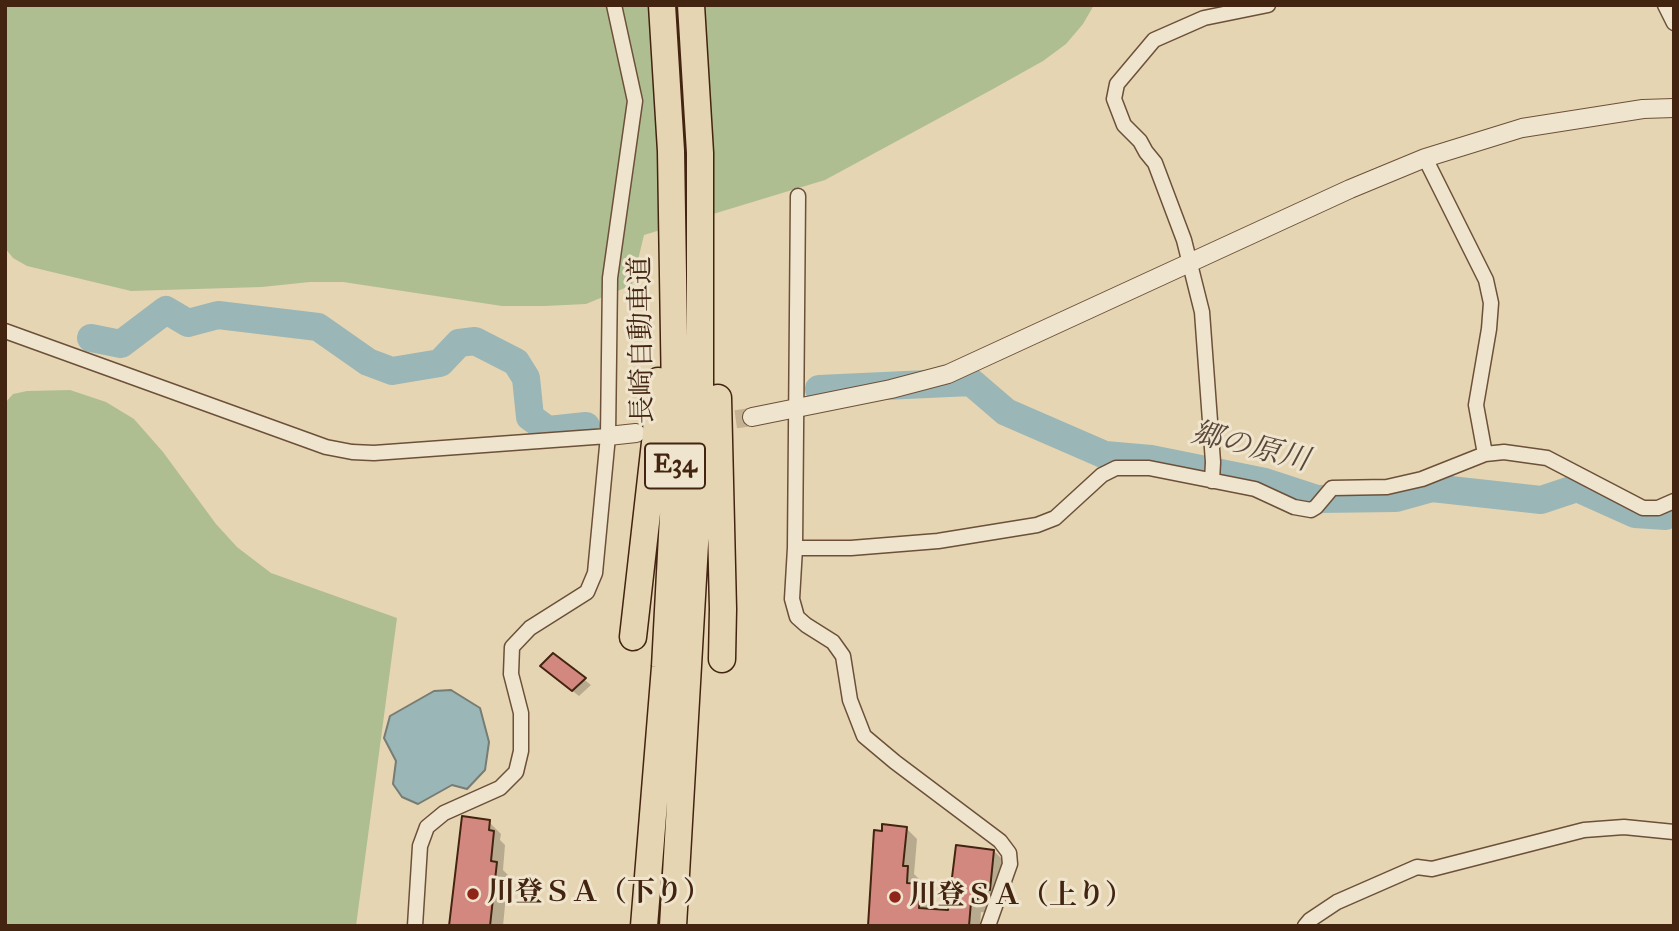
<!DOCTYPE html>
<meta charset="utf-8">
<style>
body{margin:0}
#map{position:relative;width:1679px;height:931px;overflow:hidden;background:#e6d5b2;font-family:"IM FELL Great Primer",serif}
canvas{display:block}
.frame{position:absolute;inset:0;border:7px solid #432411;pointer-events:none}
</style>
<div id="map">
<canvas width="1679" height="931"></canvas>
<div class="frame"></div>
</div>
<script>
const c = document.querySelector('canvas').getContext('2d');
c.lineJoin = 'round';
function fillPath(path, color) {
  c.fillStyle = color;
  c.fill(path, 'evenodd');
}
function poly(rows) {
  const path = new Path2D();
  for (const r of rows) {
    path.moveTo(r[0], r[1]);
    for (let i = 2; i < r.length; i += 2) path.lineTo(r[i], r[i + 1]);
  }
  return path;
}
function strokePath(path, color, width, dash) {
  c.strokeStyle = color;
  c.lineWidth = width;
  c.lineCap = dash ? 'butt' : 'round';
  c.setLineDash(dash || []);
  c.stroke(path);
}
function drawText(font, color, halo, rows, align = 'center') {
  c.font = font + ' "IM FELL Great Primer","Noto Serif JP",serif';
  c.lineWidth = 6;
  c.setLineDash([]);
  c.textBaseline = 'middle';
  c.strokeStyle = halo;
  c.fillStyle = color;
  for (const [text, x, y, turn = 0] of rows) {
    c.save();
    c.translate(x, y);
    c.rotate((+turn || 0) * Math.PI / 180);
    c.textAlign = isNaN(turn) ? turn : align;
    if (halo) c.strokeText(text, 0, 0);
    c.fillText(text, 0, 0);
    c.restore();
  }
}
fillPath(poly([
 [5,5,1094,5,1083,24,1066,44,1043,61,993,89,825,180,644,235,632,285,586,304,545,306,502,306,343,282,310,282,262,287,131,291,27,266,13,258,5,248],
 [70,390,106,402,134,419,163,452,216,524,237,547,271,573,397,618,356,926,5,926,5,403,13,394,27,391]
]), '#afbe91');
const water = poly([
 [451,690,480,708,489,742,485,770,467,789,452,785,418,804,402,797,393,784,396,761,384,738,390,716,434,691,451,690]
]);
fillPath(water, '#9ab6b6');
strokePath(water, '#777c74', 2);
fillPath(poly([
 [553,655,591,685,579,696,548,672],
 [489,822,501,834,500,840,505,845,503,870,508,875,503,926,451,926],
 [906,828,917,839,914,874,919,879,918,886,931,897,930,911,950,912,994,851,1005,862,1000,900,990,898,988,913,981,912,980,926,870,926]
]), '#0003');
strokePath(poly([
 [91,338,121,344,166,310,188,323,218,315,318,327,368,362,392,371,440,363,459,343,475,341,516,362,526,378,530,417,548,430,586,426],
 [819,389,971,382,1006,412,1105,455,1151,459,1265,482,1317,499,1396,498,1432,488,1541,500,1577,488,1635,514,1666,516,1674,511]
]), '#9ab6b6', 28);
const building = poly([
 [553,653,586,678,572,691,540,666,553,653],
 [462,816,490,820,489,830,494,831,491,861,497,862,490,926,449,926,462,816],
 [882,824,907,827,903,866,908,866,907,883,921,884,919,908,948,910,956,845,994,850,990,890,979,888,977,903,971,902,969,926,868,926,874,830,882,831,882,824]
]);
fillPath(building, '#d2887f');
strokePath(building, '#432411', 2);
strokePath(poly([
 [709,423,752,417]
]), '#c5b292', 18, [18, 9]);
const minor = poly([
 [1665,5,1674,23],
 [1425,158,1486,280,1491,303,1489,329,1476,405,1485,454],
 [798,196,795,548,792,599,797,617,806,625,833,642,843,656,850,700,864,736,895,762,1000,841,1009,853,1010,864,988,926],
 [5,331,326,447,352,452,374,453,608,436],
 [1212,481,1213,462,1202,312,1184,240,1155,163,1146,152,1140,141,1124,125,1114,99,1117,84,1154,40,1204,18,1268,5],
 [795,548,851,548,938,541,1037,525,1055,518,1102,475,1116,468,1149,468,1255,489,1294,507,1311,510,1316,507,1332,488,1387,487,1422,479,1485,454,1504,452,1547,458,1643,508,1658,508,1674,501],
 [415,926,420,846,427,827,444,813,500,788,516,772,521,751,521,713,511,674,512,647,530,628,587,592,595,573,608,436,610,278,635,101,614,5],
 [1305,926,1310,920,1337,902,1417,867,1432,869,1584,830,1624,827,1674,832]
]);
const tertiary = poly([
 [752,417,891,389,948,374,1350,189,1425,158,1522,128,1643,109,1674,108],
 [608,436,636,433]
]);
const motorway = poly([
 [718,398,723,609,722,659],
 [633,637,656,434,658,381],
 [644,926,665,667,676,460,671,151,662,5],
 [673,926,700,457,700,153,691,5]
]);
strokePath(minor, '#6c5039', 17);
strokePath(tertiary, '#6c5039', 20);
strokePath(motorway, '#432411', 29);
strokePath(minor, '#efe4cd', 14);
strokePath(tertiary, '#efe4cd', 18);
strokePath(motorway, '#e6d5b2', 26);
for (const [x, y, r, color] of [
 [473,894,7,"#8f2418"],
 [895,897,7,"#8f2418"]
]) {
  const dot = new Path2D();
  dot.arc(x, y, r, 0, 2 * Math.PI);
  c.fillStyle = color;
  c.fill(dot);
  strokePath(dot, '#efe4cd', 2.5);
}
for (const [x, y, w] of [
 [675,466,60]
]) {
  const box = new Path2D();
  box.roundRect(x - w / 2, y - 22.5, w, 45, 5);
  c.fillStyle = '#efe4cd';
  c.fill(box);
  strokePath(box, '#432411', 2);
}
drawText('bold 26px', '#432411', null, [
 ["E34",675,466]
]);
drawText('28px', '#432411', '#efe4cd', [
 ["長崎自動車道",643,340,-91]
]);
drawText('bold 28px', '#432411', '#efe4cd', [
 ["川登ＳＡ（下り）",487,894],
 ["川登ＳＡ（上り）",909,897]
], 'left');
drawText('italic 30px', '#59483a', '#efe4cd', [
 ["郷の原川",1250,448,14]
]);
</script>
